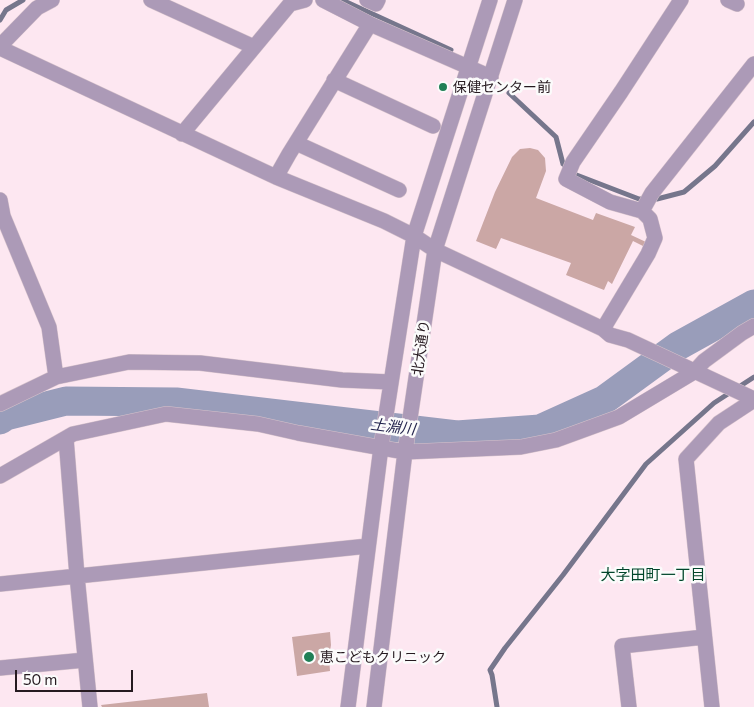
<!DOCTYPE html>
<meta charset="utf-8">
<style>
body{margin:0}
#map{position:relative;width:754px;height:707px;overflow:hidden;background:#fde7f1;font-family:Commissioner,sans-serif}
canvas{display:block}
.scale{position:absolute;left:15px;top:670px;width:118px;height:22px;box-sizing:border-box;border:2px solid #261a20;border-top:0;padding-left:6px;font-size:15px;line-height:18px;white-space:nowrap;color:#261a20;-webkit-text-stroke:4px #fbfbfb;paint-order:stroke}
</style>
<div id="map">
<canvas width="754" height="707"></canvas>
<div class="scale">50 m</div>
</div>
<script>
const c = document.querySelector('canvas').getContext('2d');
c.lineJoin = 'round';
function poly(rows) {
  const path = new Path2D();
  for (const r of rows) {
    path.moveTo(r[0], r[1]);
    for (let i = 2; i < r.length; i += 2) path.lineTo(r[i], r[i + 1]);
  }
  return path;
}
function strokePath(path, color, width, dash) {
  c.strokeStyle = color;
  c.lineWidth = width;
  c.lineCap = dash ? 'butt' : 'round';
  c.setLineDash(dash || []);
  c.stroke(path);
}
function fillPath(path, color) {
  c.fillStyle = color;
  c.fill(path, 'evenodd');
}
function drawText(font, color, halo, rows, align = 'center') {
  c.font = font + ' Commissioner,"Noto Sans JP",sans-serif';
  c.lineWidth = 5;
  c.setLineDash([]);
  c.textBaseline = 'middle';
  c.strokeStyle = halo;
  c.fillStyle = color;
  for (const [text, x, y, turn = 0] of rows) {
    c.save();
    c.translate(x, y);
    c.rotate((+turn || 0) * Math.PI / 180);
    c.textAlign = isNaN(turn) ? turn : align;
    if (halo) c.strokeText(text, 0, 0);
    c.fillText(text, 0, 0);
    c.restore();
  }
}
strokePath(poly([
 [342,0,451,50],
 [0,20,6,10,23,0],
 [509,93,556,137,563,164,574,174,639,199,657,199,684,192,715,166,754,122],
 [497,707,492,675,490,670,505,648,563,575,646,464,714,403,754,377]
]), '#76768c', 5);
strokePath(poly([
 [0,420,6,416,66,401,176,402,457,435,540,429,604,400,678,346,754,304]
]), '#999dba', 29);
fillPath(poly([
 [530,148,538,150,545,158,546,171,536,198,593,220,596,213,635,227,631,235,646,242,643,246,633,241,612,284,608,281,604,290,566,275,571,263,501,238,496,249,476,241,495,192,512,157,520,149],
 [330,632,331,645,329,657,330,671,297,676,292,637],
 [207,693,209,707,102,707,101,705]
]), '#cba7a5');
const minor = poly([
 [151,0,254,47],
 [323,0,370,24,491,77],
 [367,0,376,4,378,0],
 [728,0,737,4],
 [0,46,37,8,52,0],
 [0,48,276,177,384,221,414,236,435,250,603,329,610,335,628,340,754,399],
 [334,80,433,126],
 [182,134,290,4,305,0],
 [296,143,399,190],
 [276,177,289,154,370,24],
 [0,200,3,216,49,327,56,377],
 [642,211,652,193,754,64],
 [603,329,648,254,655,238,650,219,642,211,610,202,566,179,573,162,621,92,681,0],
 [0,404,56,377,129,362,200,363,342,380,391,382],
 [66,438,77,576,90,707],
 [0,476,73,434,166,414,258,424,298,433,405,452,521,447,556,440,619,417,694,372,704,361,742,333,754,326],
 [0,584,368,546],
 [0,668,85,660],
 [348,707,381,447,414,236,490,0],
 [374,707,405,452,435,250,515,0],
 [629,707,622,646,704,637],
 [712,707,686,459,719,423,754,400]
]);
strokePath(minor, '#d6c2cb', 16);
strokePath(minor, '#ac9ab7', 15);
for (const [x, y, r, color] of [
 [443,87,5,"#207f56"],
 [309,657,6,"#207f56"]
]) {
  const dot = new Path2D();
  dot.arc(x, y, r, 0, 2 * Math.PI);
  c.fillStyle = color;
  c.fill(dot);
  strokePath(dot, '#fbfbfb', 2);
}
drawText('14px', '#261a20', '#fbfbfb', [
 ["保健センター前",453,87],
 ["恵こどもクリニック",320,657]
], 'left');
drawText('14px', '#261a20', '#fbfbfb', [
 ["北大通り",421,348,-82]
]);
drawText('italic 15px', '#24254e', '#fbfbfb', [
 ["土淵川",393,427,7]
]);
drawText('15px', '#00452a', '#fbfbfb', [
 ["大字田町一丁目",653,575]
]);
</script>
